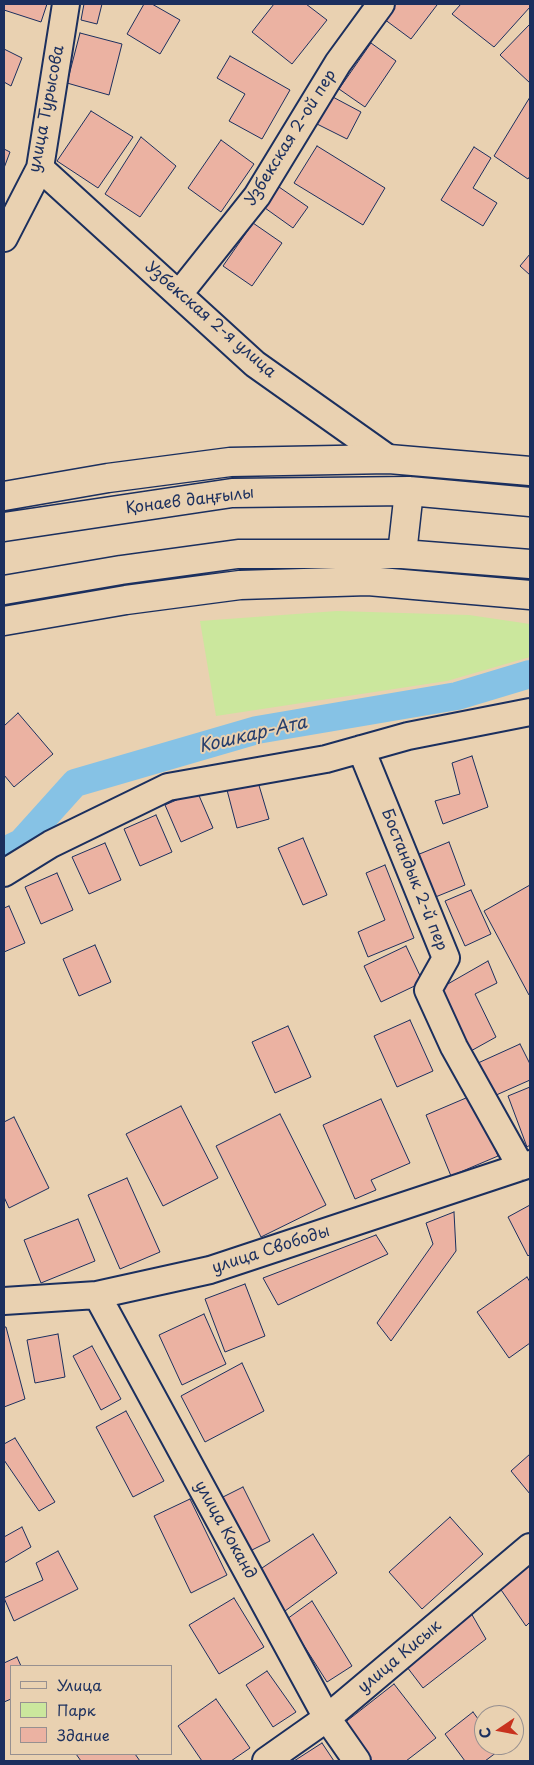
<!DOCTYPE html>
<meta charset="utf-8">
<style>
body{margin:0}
#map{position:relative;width:534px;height:1765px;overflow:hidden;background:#e9d1b1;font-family:"Playpen Sans",sans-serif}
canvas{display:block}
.frame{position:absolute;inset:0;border:5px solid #1b2f5e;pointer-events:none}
.legend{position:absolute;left:10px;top:1665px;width:162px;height:90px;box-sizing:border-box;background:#e9d1b1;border:1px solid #979090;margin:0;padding:6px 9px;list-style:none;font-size:15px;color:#1b2f5e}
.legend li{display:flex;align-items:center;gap:10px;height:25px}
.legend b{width:25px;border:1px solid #979090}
.north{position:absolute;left:474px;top:1705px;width:50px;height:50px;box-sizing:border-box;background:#e9d1b1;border:1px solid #979090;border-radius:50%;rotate:258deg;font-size:14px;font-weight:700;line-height:20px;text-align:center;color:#1b2f5e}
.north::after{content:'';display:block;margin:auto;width:18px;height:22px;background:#c8321e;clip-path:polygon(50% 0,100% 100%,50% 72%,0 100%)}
</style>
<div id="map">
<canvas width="534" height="1765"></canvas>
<div class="frame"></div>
<ul class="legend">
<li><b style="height:6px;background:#e9d1b1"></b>Улица</li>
<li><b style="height:14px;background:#cbe79d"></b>Парк</li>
<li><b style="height:14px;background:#ebb2a2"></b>Здание</li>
</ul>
<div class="north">С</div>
</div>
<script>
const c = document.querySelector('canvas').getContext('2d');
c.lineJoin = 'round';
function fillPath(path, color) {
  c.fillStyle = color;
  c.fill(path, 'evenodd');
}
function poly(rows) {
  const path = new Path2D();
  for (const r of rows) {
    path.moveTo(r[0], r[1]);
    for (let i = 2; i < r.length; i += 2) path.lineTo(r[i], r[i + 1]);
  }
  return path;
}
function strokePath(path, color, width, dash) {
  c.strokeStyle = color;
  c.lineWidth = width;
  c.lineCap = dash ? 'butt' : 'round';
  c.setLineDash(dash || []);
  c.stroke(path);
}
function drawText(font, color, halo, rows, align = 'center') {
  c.font = font + ' "Playpen Sans",sans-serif';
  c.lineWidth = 4;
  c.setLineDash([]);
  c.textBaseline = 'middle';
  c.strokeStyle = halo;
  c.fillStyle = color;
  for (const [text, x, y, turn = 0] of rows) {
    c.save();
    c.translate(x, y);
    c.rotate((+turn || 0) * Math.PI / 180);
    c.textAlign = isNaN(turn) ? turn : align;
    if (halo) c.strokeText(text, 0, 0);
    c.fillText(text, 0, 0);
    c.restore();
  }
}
fillPath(poly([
 [337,611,469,615,530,624,530,657,447,681,216,716,200,621]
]), '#cbe79d');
strokePath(poly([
 [4,851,21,843,75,783,257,730,457,696,530,674]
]), '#86c2e5', 28);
const building = poly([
 [4,4,47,4,41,22,4,10,4,4],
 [84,4,102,4,97,24,81,20,84,4],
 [144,4,152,4,180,20,160,54,127,34,144,4],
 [274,4,306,4,327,20,292,64,252,32,274,4],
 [395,4,435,4,437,5,411,39,384,19,395,4],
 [461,4,530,4,530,7,494,47,452,14,461,4],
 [530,24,530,83,500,55,530,24],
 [80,33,122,44,109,95,67,83,80,33],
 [371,43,396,61,365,107,339,89,371,43],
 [4,49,22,58,11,86,4,82,4,49],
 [230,56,290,90,262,139,229,121,245,94,217,78,230,56],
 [331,96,361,112,347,139,317,124,331,96],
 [530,97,530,176,528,179,494,156,530,97],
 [91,111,133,137,98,188,57,161,91,111],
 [141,137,176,166,140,217,105,194,141,137],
 [221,140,254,164,221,212,188,188,221,140],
 [317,146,385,188,363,225,294,183,317,146],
 [474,147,491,158,473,188,497,203,483,226,441,200,474,147],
 [4,149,10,152,4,168,4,149],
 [279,187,308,207,293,228,265,208,279,187],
 [253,223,282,243,252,286,223,266,253,223],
 [530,254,530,275,520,266,530,254],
 [18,713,53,754,14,787,4,775,4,726,18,713],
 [472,756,488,807,443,824,435,801,460,794,452,763,472,756],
 [258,782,269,819,237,828,227,790,258,782],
 [197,791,213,828,181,842,165,805,197,791],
 [156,815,172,852,140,866,124,829,156,815],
 [303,838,327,895,303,905,278,848,303,838],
 [449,842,465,885,433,898,417,855,449,842],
 [105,843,121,880,89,894,72,857,105,843],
 [385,865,414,938,368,957,358,932,385,920,366,873,385,865],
 [57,873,73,910,41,924,25,887,57,873],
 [530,885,530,994,529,995,484,911,530,885],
 [471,890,491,934,465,946,445,901,471,890],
 [9,906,25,943,4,952,4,908,9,906],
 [95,945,111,982,79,996,63,959,95,945],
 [406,946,423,982,381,1002,364,966,406,946],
 [488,961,497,983,475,994,496,1037,469,1052,439,989,488,961],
 [410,1020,433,1071,397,1087,374,1036,410,1020],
 [288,1026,311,1077,275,1093,252,1042,288,1026],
 [520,1044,530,1064,530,1080,494,1096,478,1063,520,1044],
 [530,1087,530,1145,527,1147,508,1096,530,1087],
 [473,1095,498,1156,451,1176,426,1115,473,1095],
 [381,1099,410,1163,371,1180,376,1190,355,1199,323,1125,381,1099],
 [181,1106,218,1178,163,1206,126,1134,181,1106],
 [280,1114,326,1205,261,1237,216,1146,280,1114],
 [14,1117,49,1188,9,1208,4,1197,4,1122,14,1117],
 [127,1178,160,1252,120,1269,88,1195,127,1178],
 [530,1205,530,1254,528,1256,508,1217,530,1205],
 [454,1212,456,1251,391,1341,377,1323,433,1244,426,1223,454,1212],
 [78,1219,95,1261,41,1283,24,1240,78,1219],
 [376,1235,388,1254,278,1305,263,1278,376,1235],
 [527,1277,530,1282,530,1343,509,1358,477,1312,527,1277],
 [245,1284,265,1336,225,1352,205,1299,245,1284],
 [204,1314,226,1364,182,1385,159,1335,204,1314],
 [4,1327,6,1327,25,1399,4,1407,4,1327],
 [58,1334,65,1377,35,1383,27,1340,58,1334],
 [92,1346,121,1399,101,1410,73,1356,92,1346],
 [242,1363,264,1411,205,1442,181,1396,242,1363],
 [126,1411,164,1481,133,1497,96,1427,126,1411],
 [15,1438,55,1502,39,1511,4,1460,4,1444,15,1438],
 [530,1454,530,1494,511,1471,530,1454],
 [243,1487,270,1541,246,1553,219,1499,243,1487],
 [190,1499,227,1575,191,1593,154,1516,190,1499],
 [450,1517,483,1554,422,1609,389,1572,450,1517],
 [22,1527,31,1547,4,1563,4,1537,22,1527],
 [313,1534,337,1573,285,1611,259,1570,313,1534],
 [58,1551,78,1589,14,1621,4,1598,43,1580,36,1563,58,1551],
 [530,1562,530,1622,526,1626,497,1584,530,1562],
 [234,1598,264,1647,219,1674,189,1625,234,1598],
 [312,1601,352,1666,327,1682,287,1619,312,1601],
 [471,1613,486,1639,423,1688,407,1667,471,1613],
 [17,1657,21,1666,11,1666,11,1699,4,1702,4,1663,17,1657],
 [267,1671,296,1712,273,1727,246,1685,267,1671],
 [394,1684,436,1738,406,1761,372,1761,343,1724,394,1684],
 [216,1699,250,1748,231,1761,202,1761,178,1726,216,1699],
 [473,1712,484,1727,484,1745,498,1745,501,1749,485,1761,465,1761,445,1734,473,1712],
 [322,1743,334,1761,294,1761,322,1743],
 [76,1754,135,1754,140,1761,81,1761,76,1754]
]);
fillPath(building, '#ebb2a2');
strokePath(building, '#1b2f5e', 1);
const minor = poly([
 [40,168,255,364,389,459],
 [4,238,40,168,66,4],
 [179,294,257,196,338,63,381,4],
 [361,749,446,958,428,990,454,1047,521,1167],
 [4,873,51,844,168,787,326,759,408,736,530,712],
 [97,1295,327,1718,357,1761],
 [4,1301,97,1295,210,1270,530,1164],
 [266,1761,327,1718,530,1547]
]);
const major = poly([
 [4,496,108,478,230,462,389,459,530,471],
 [4,527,232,493,409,491,530,502],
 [402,554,409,491],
 [4,590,121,570,238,554,402,554,530,564],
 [4,621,126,600,240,585,368,581,530,595]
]);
strokePath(minor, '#1b2f5e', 30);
strokePath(major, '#1b2f5e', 31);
strokePath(minor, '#e9d1b1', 26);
strokePath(major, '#e9d1b1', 28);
drawText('16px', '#1b2f5e', '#e9d1b1', [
 ["улица Турысова",47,109,-79],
 ["Узбекская 2-ой пер",291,138,-58],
 ["Узбекская 2-я улица",210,320,41],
 ["Қонаев даңғылы",190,501,-7],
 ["Бостандык 2-й пер",414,880,68],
 ["улица Свободы",271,1250,-18],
 ["улица Коканд",225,1530,61],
 ["улица Кисык",400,1657,-40]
]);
drawText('italic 18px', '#263e6c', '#e9d1b1', [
 ["Кошкар-Ата",253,735,-13]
]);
</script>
